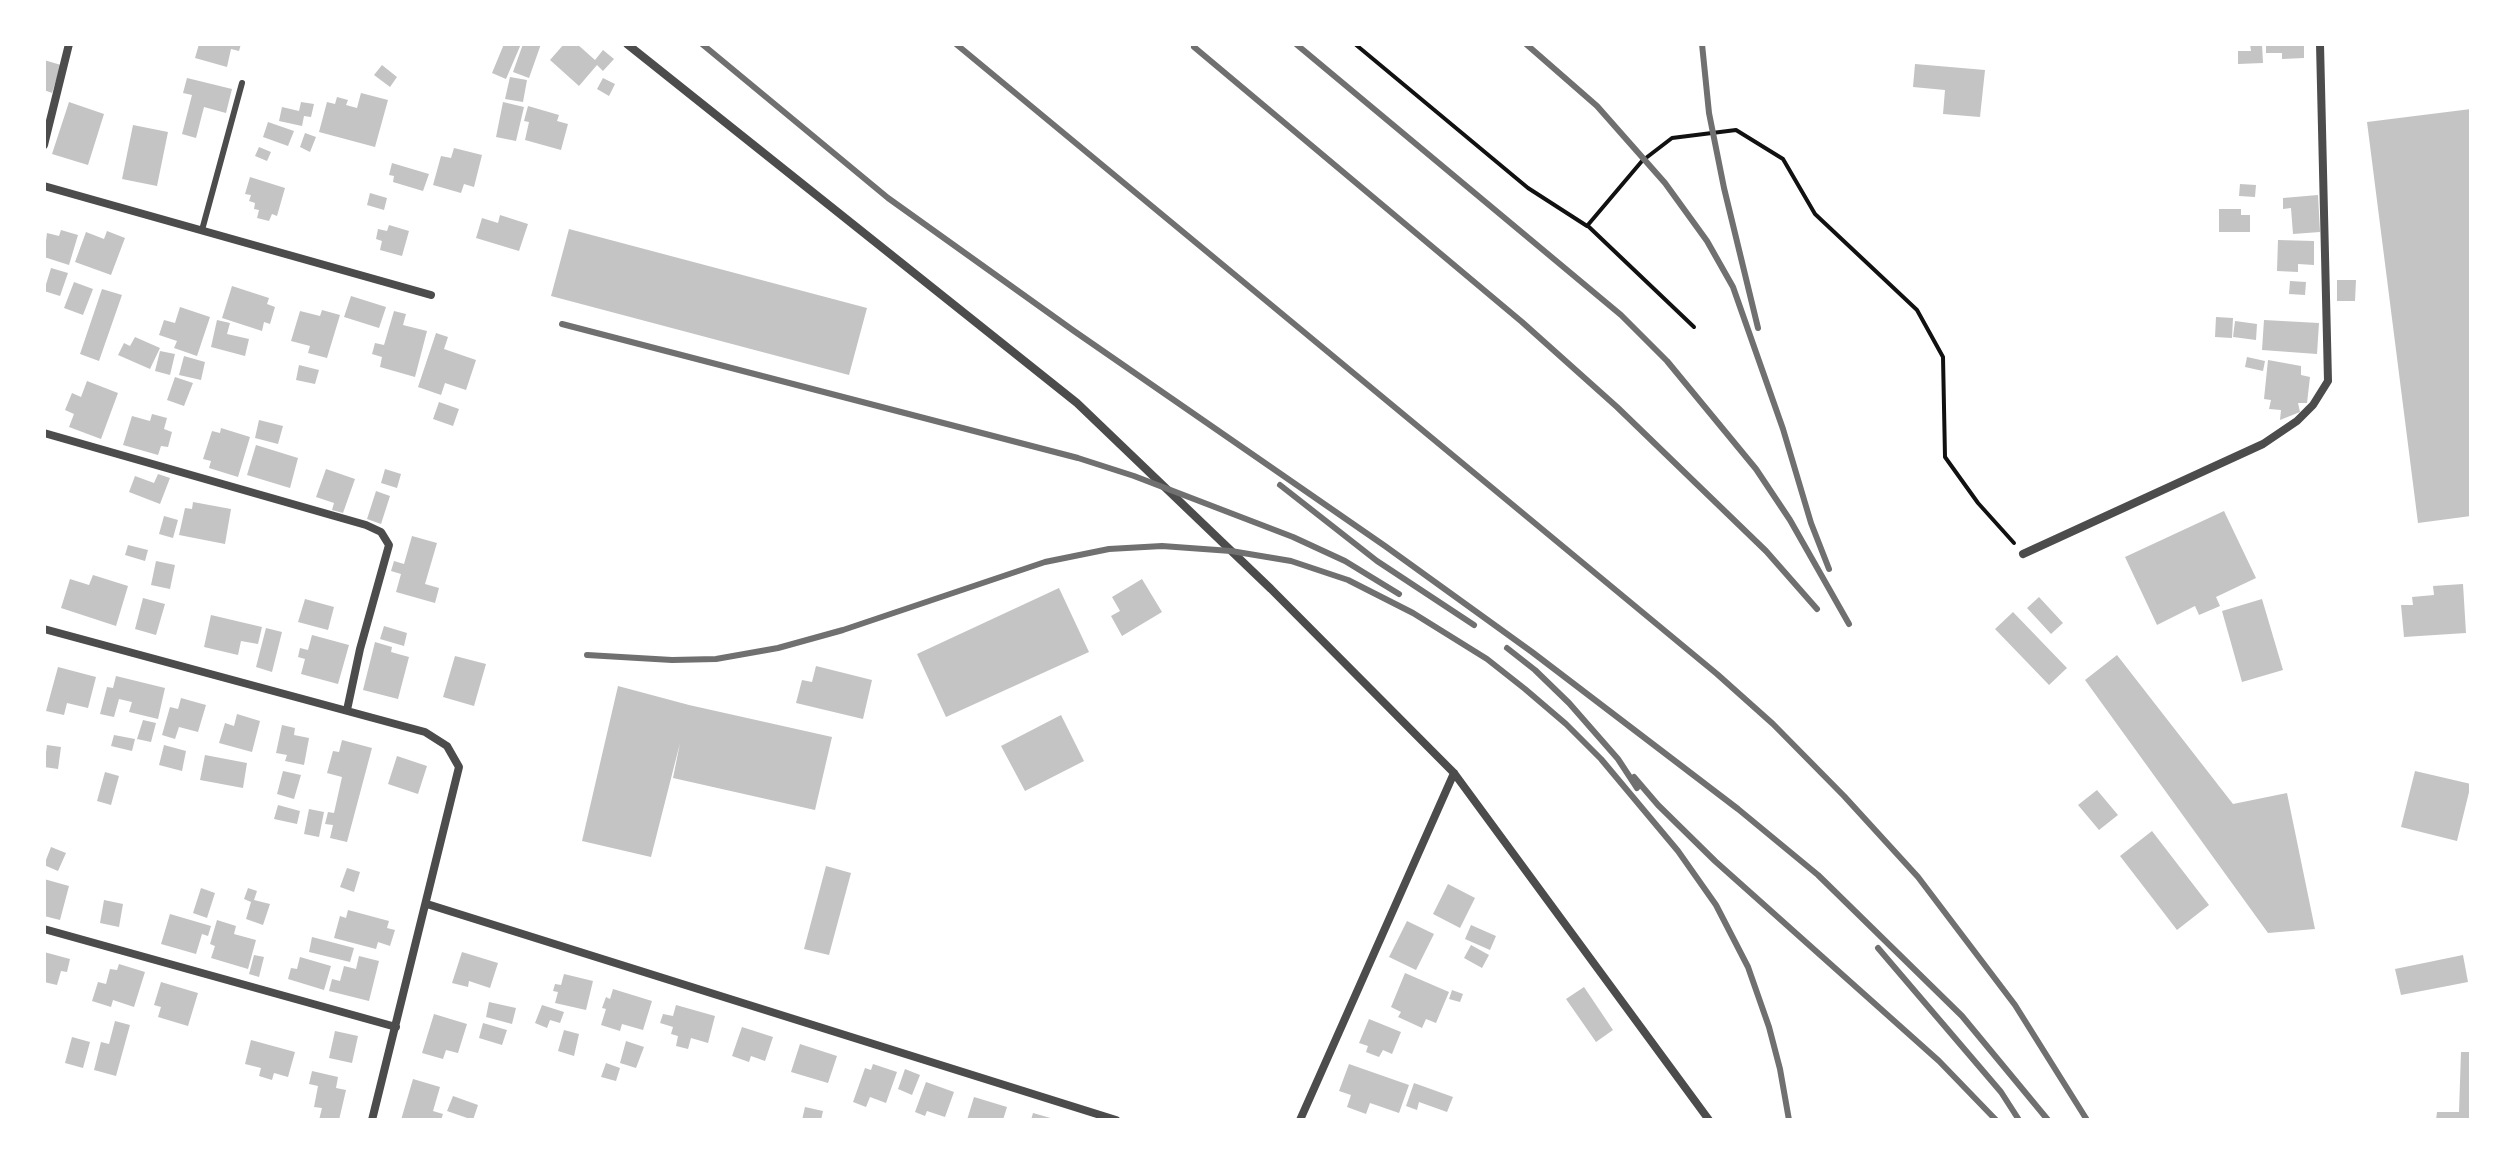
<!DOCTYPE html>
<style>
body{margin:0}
#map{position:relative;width:2515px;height:1164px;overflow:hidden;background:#fff;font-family:"Open Sans",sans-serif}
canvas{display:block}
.frame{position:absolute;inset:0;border:46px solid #fff;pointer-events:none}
</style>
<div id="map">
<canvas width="2515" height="1164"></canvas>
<div class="frame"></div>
</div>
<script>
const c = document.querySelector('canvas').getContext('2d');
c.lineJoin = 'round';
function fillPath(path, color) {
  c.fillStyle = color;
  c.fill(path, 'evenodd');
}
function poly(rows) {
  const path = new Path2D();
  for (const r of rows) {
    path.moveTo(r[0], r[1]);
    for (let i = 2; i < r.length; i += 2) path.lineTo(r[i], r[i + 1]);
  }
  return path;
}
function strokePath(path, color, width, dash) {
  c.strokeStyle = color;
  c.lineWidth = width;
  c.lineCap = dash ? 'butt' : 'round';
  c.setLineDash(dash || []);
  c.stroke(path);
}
fillPath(poly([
 [199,44,241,44,239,51,231,49,227,67,195,58],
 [504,44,521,44,506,79,492,73],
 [523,44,541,44,529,78,513,72],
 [564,44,577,44,595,60,603,50,614,59,603,71,597,65,579,86,550,60],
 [2250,44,2262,44,2263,63,2238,64,2238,51,2251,51],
 [2266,44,2304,44,2304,58,2282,59,2282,53,2266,53],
 [44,60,61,65,52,93,44,90],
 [1915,64,1985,70,1980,117,1943,114,1945,90,1913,87],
 [382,65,397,77,390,87,374,75],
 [510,77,527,80,523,102,505,99],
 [187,78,232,89,226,113,204,107,196,138,182,134,192,95,183,93],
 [603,78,615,84,609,96,597,89],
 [361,93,388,100,375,147,319,132,327,102,335,104,337,97,348,100,346,105,357,108],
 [69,102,104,114,88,165,52,154],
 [301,102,314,104,311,117,304,116,302,126,279,121,282,107,299,111],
 [503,102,524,107,516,141,496,137],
 [528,106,559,115,557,121,568,124,561,150,525,140,529,122,524,121],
 [2471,109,2471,516,2418,523,2367,122],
 [268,122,294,131,288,146,263,137],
 [133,125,168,132,157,186,122,179],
 [305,133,316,137,310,152,300,147],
 [259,147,271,152,267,161,255,156],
 [454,148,482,155,474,187,464,184,461,193,433,185,441,156,451,158],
 [392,163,429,174,423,191,393,182,394,176,389,175],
 [250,177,285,188,277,216,272,214,269,221,257,218,259,210,254,209,255,203,249,201,251,195,245,194],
 [2240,184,2256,185,2255,197,2239,196],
 [370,193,387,198,384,210,367,205],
 [2318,195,2320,232,2293,234,2291,208,2283,209,2283,198],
 [2219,209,2241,209,2241,215,2250,215,2250,232,2219,232],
 [500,215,528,224,519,251,476,238,482,218,498,223],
 [389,225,409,231,402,256,380,250,382,241,376,239,378,229,387,231],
 [569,229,867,308,849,375,551,296],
 [61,230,78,235,69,265,44,257,47,233,59,236],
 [107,231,125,238,111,275,75,262,86,232,104,239],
 [2278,240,2314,241,2314,265,2298,264,2298,272,2277,271],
 [51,268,68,273,60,296,44,291],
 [2337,280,2356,280,2355,301,2337,301],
 [2290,281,2306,282,2305,295,2289,294],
 [74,282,93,289,83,315,64,308],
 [232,286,269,298,267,304,275,307,270,324,264,322,262,331,222,318],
 [102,289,122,295,99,361,80,354],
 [351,296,386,307,379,328,344,317],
 [180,307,210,317,197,356,174,348,177,341,159,335,164,320,175,323],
 [322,310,340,315,327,358,308,353,310,346,291,341,300,311,320,316],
 [394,311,406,314,403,325,427,331,415,377,380,367,382,357,372,354,375,343,384,345],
 [2216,317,2233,318,2232,338,2215,337],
 [217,320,230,323,227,334,249,339,245,356,211,347],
 [2264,320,2319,323,2317,354,2262,350],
 [2235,321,2257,324,2256,340,2233,337],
 [436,333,448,337,444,349,476,360,466,390,445,383,441,395,418,387],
 [135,337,160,348,150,369,118,355,124,343,130,346],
 [160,351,175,354,170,375,155,371],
 [184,356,205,362,201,380,179,375],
 [2247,357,2265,361,2263,371,2245,367],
 [2268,360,2301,366,2301,375,2310,377,2307,403,2298,403,2300,412,2280,420,2281,410,2269,409,2271,400,2264,399],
 [299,365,319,370,315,384,296,380],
 [175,377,193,383,184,406,167,400],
 [87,381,118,393,101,439,69,427,74,414,65,410,72,393,81,397],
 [439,402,459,409,453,426,433,419],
 [152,414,167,418,164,429,172,432,168,447,161,446,158,455,123,445,132,416,150,421],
 [259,420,283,426,278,444,255,438],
 [221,428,250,437,238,477,209,468,211,461,203,459,212,431,220,433],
 [256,445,298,458,290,488,247,475],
 [326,469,355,479,343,513,332,510,334,503,316,497],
 [385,469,401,474,397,488,381,483],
 [158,474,170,478,160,504,129,492,135,476,154,483],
 [376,491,390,496,381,524,367,519],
 [193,502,231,509,225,544,179,535,185,508,192,509],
 [2224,511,2256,578,2216,597,2220,606,2199,615,2195,606,2157,625,2125,557],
 [164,516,178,520,173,538,159,534],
 [412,536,437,543,425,584,439,588,435,603,396,592,401,574,391,571,394,561,404,564],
 [128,545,148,550,145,561,125,555],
 [156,561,175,565,170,589,151,585],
 [93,575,128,586,116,626,61,608,70,579,89,585],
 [1142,579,1162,612,1122,636,1111,616,1120,611,1112,597],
 [2463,584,2466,633,2404,637,2401,605,2413,605,2412,597,2434,595,2433,586],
 [1059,588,1089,652,946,717,917,654],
 [2039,597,2063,623,2051,634,2027,608],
 [143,598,165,604,156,635,135,629],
 [305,599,334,607,328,630,298,622],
 [2262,599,2283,670,2242,682,2222,611],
 [2013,612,2067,668,2049,685,1995,629],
 [211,615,262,627,258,644,241,641,238,655,204,647],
 [384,626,407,633,404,646,380,639],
 [266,628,282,632,272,672,256,667],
 [312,635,349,645,338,684,301,674,305,659,298,657,300,648,308,650],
 [375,642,392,647,391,652,409,657,398,699,363,690],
 [2117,655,2233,804,2287,793,2315,929,2268,933,2085,680],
 [455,656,486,664,474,706,443,697],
 [816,666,872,680,863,719,796,703,802,680,812,682],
 [58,667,96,677,88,708,67,703,64,715,46,711],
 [116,676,165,688,158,719,129,712,132,702,119,699,114,717,100,714,107,687,113,688],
 [618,686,689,705,832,737,815,810,673,778,680,743,651,857,582,841],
 [181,698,206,705,198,732,179,727,175,739,162,735,170,707,178,709],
 [237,714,260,721,252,752,219,743,225,723,234,726],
 [1061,715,1084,761,1025,791,1001,746],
 [143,720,156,723,151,742,137,739],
 [282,725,295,728,294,735,309,738,304,765,285,761,287,755,276,753],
 [114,735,135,739,132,751,111,746],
 [342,740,372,748,347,842,330,838,333,825,325,824,328,812,334,813,342,777,327,773,333,751,339,752],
 [47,745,61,747,58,769,44,767],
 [164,745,186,751,182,771,159,765],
 [205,755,247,763,243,788,200,780],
 [397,756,427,766,418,794,388,784],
 [283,771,301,775,294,799,277,794],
 [2415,771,2471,784,2457,841,2401,827],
 [105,772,119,776,111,805,97,801],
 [2097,790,2118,815,2099,830,2078,805],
 [278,805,300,811,297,824,274,819],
 [309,809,324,812,319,837,304,834],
 [2152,831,2209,905,2177,930,2120,856],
 [51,847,66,853,58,871,44,865],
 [826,866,851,873,829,955,804,949],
 [347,868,360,872,354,892,340,887],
 [44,879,69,886,60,920,44,916],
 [1448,884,1475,898,1460,928,1433,914],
 [201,888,215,893,207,918,193,913],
 [248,888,257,891,254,900,270,904,263,925,246,919,251,902,244,899],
 [104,900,123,904,119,927,100,923],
 [348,910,389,921,387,928,395,930,390,946,378,942,376,949,334,938,340,916,346,918],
 [170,914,211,926,208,936,202,934,196,954,161,944],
 [217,920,236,926,234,934,256,940,248,969,211,958,215,946,210,944],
 [1407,921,1434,934,1416,970,1389,957],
 [1471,925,1496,936,1490,950,1465,939],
 [312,937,354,948,350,962,309,952],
 [1471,945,1489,955,1482,968,1464,958],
 [44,952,70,959,67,972,61,971,57,985,44,982],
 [462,952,498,963,490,988,469,981,468,987,452,983],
 [254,955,264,957,259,977,249,974],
 [2463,955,2468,982,2401,995,2395,969],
 [359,956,379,961,369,1001,329,991,332,979,340,981,344,966,356,969],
 [300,957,331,966,324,990,288,979,291,968,297,969],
 [119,964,145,972,134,1007,113,1000,111,1007,92,1001,98,982,106,984,110,969,117,970],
 [1405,973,1449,992,1436,1023,1426,1019,1422,1028,1398,1017,1401,1012,1391,1007],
 [564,974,593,981,586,1010,555,1003,558,992,553,991,555,984,561,985],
 [161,982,198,993,188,1026,158,1017,161,1007,154,1005],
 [1584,987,1613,1030,1596,1042,1566,999],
 [613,989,652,1001,643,1030,622,1024,620,1031,601,1025,606,1009,602,1008,606,997,610,999],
 [1452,990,1463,994,1460,1002,1449,999],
 [489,1002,516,1008,512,1024,486,1017],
 [542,1005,564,1012,560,1023,550,1020,547,1028,535,1023],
 [676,1005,715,1016,708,1043,691,1038,688,1049,676,1046,678,1036,671,1034,673,1027,660,1023,663,1014,673,1016],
 [434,1014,467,1024,458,1053,446,1050,443,1059,422,1053],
 [1369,1019,1401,1032,1392,1054,1383,1050,1379,1057,1366,1052,1368,1046,1359,1043],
 [115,1021,130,1025,116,1076,94,1070,101,1042,109,1044],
 [483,1023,507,1030,502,1045,479,1038],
 [742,1027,773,1037,765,1061,751,1056,749,1062,732,1056],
 [564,1030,579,1034,574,1056,558,1051],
 [335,1031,358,1036,352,1063,329,1058],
 [72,1037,90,1042,83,1068,65,1063],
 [251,1040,295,1052,288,1077,274,1073,272,1080,259,1076,261,1068,245,1064],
 [626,1041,644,1047,636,1068,620,1063],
 [800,1044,837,1056,828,1083,791,1072],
 [2461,1052,2471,1052,2471,1120,2436,1120,2437,1112,2459,1112],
 [606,1063,620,1068,616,1081,601,1077],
 [873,1064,897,1072,886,1103,870,1097,866,1107,853,1102,865,1068,871,1070],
 [1349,1064,1409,1085,1399,1113,1370,1103,1366,1114,1347,1107,1351,1095,1339,1091],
 [905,1069,920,1075,912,1095,898,1089],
 [312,1071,338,1077,336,1088,346,1090,339,1120,319,1120,322,1108,314,1107,318,1086,309,1084],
 [413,1079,440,1087,433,1111,443,1114,441,1120,401,1120],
 [926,1082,954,1092,945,1117,927,1111,925,1116,915,1112],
 [1414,1083,1453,1097,1447,1112,1419,1102,1417,1110,1406,1106],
 [453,1096,478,1105,473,1120,447,1111],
 [974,1097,1007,1107,1003,1120,967,1120],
 [805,1107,823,1111,821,1120,802,1120],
 [1033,1113,1054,1119,1054,1120,1031,1120]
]), '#c4c4c4');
strokePath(poly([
 [1355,44,1528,188,1587,226,1642,161,1672,138,1736,130,1783,159,1815,214,1917,310,1943,357,1945,457,1978,503,2014,543],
 [1588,226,1694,327]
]), '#111', 4);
strokePath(poly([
 [202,230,242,83]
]), '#4c4c4c', 6);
strokePath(poly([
 [627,44,1077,403,1271,589,1454,773,1709,1120],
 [44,145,69,44],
 [44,186,431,295],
 [44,433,366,525,381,532,389,545,360,649,347,710],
 [2023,554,2263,444,2297,421,2313,405,2328,381,2320,44],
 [44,629,425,732,447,746,459,767,372,1120],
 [427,904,1116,1120],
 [44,929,396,1027],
 [1300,1120,1454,773]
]), '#4c4c4c', 8);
strokePath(poly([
 [702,44,888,198,1074,331,1385,546,1532,652,1738,809,1818,875,1962,1016,2048,1120],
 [956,44,1717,674,1773,724,1844,796,1918,877,2015,1005,2087,1120],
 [1296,44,1621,315,1667,361,1756,469,1790,520,1849,624],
 [1526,44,1597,106,1665,183,1707,241,1733,287,1783,429,1811,523,1829,569],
 [1702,44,1709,113,1724,188,1758,328],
 [1194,47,1522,322,1617,407,1766,551,1817,609],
 [562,324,1078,458,1134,476,1293,537,1345,561,1399,594],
 [1280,485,1377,561,1474,625],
 [1507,648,1535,670,1569,703,1618,759,1637,788],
 [587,655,672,660,716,659,778,648,843,630,1045,562,1109,549,1162,546,1231,551,1291,561,1348,580,1413,613,1487,659,1525,689,1566,724,1601,759,1678,851,1716,905,1748,967,1769,1027,1780,1069,1789,1120],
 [1634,777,1658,805,1715,861,1939,1061,1996,1120],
 [1878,948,2001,1092,2019,1120]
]), '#707070', 6);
</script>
